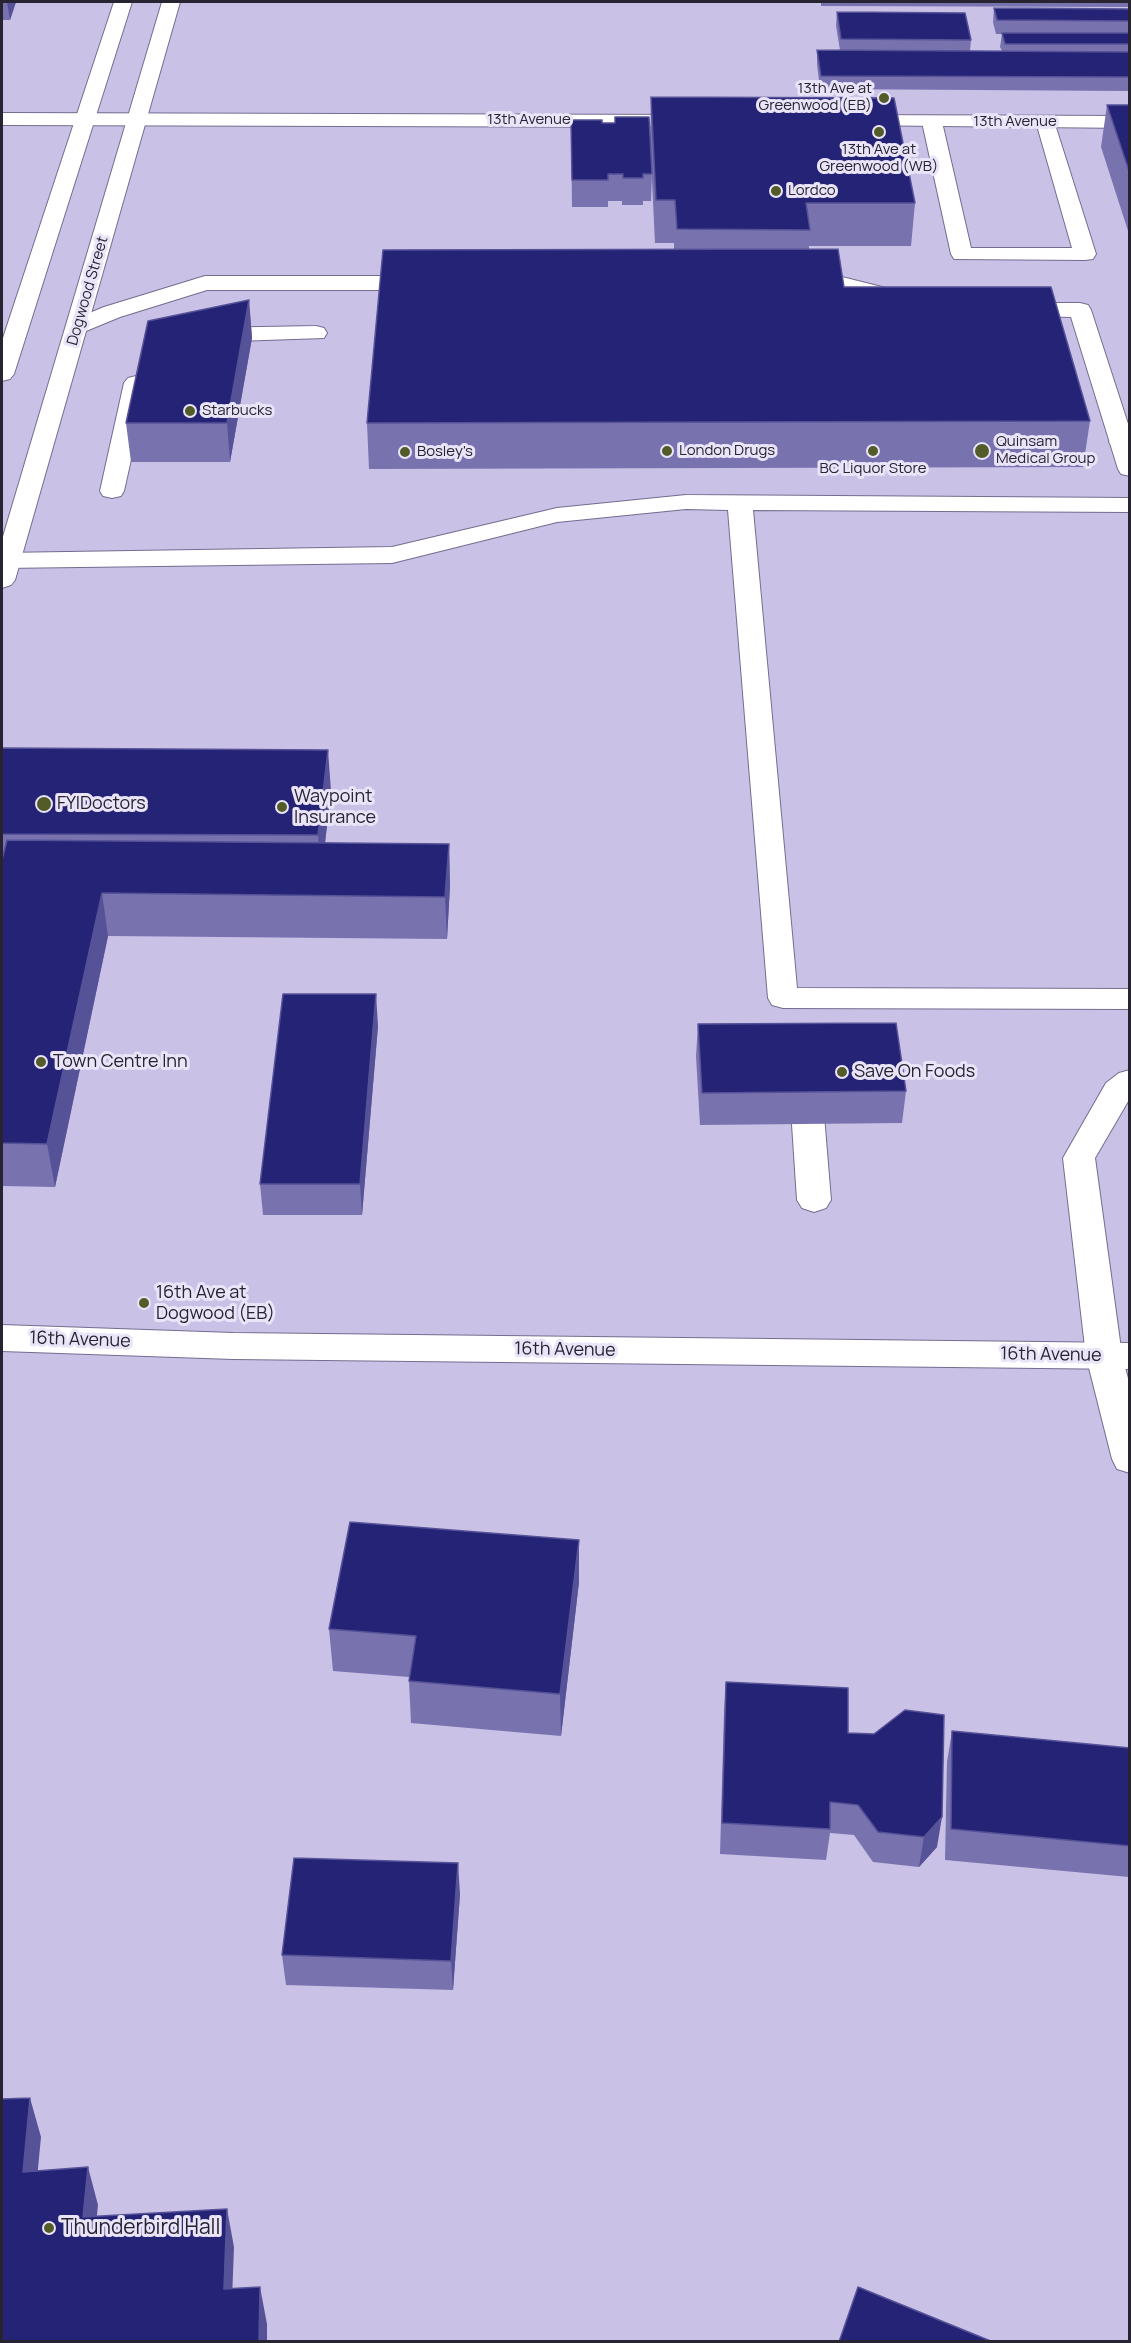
<!DOCTYPE html>
<style>
body{margin:0}
#map{position:relative;width:1131px;height:2343px;overflow:hidden;background:#cac1e7;font-family:Manrope,sans-serif}
canvas{display:block}
.frame{position:absolute;inset:0;border:3px solid #272331;pointer-events:none}
</style>
<div id="map">
<canvas width="1131" height="2343"></canvas>
<div class="frame"></div>
</div>
<script>
const c = document.querySelector('canvas').getContext('2d');
c.lineJoin = 'round';
function poly(rows) {
  const path = new Path2D();
  for (const r of rows) {
    path.moveTo(r[0], r[1]);
    for (let i = 2; i < r.length; i += 2) path.lineTo(r[i], r[i + 1]);
  }
  return path;
}
function strokePath(path, color, width, dash) {
  c.strokeStyle = color;
  c.lineWidth = width;
  c.lineCap = dash ? 'butt' : 'round';
  c.setLineDash(dash || []);
  c.stroke(path);
}
function fillPath(path, color) {
  c.fillStyle = color;
  c.fill(path, 'evenodd');
}
function drawText(font, color, halo, rows, align = 'center') {
  c.font = font + ' Manrope,sans-serif';
  c.lineWidth = 6;
  c.setLineDash([]);
  c.textBaseline = 'middle';
  c.strokeStyle = halo;
  c.fillStyle = color;
  for (const [text, x, y, turn = 0] of rows) {
    c.save();
    c.translate(x, y);
    c.rotate((+turn || 0) * Math.PI / 180);
    c.textAlign = isNaN(turn) ? turn : align;
    if (halo) c.strokeText(text, 0, 0);
    c.fillText(text, 0, 0);
    c.restore();
  }
}
const lane = poly([
 [932,116,939,118,942,122,971,248,1072,248,1036,122,1039,118,1053,118,1096,254,1093,259,1085,260,954,259,951,254,922,122,925,118,932,116],
 [205,276,426,276,434,278,437,283,434,288,426,290,207,290,120,317,86,331,78,333,70,331,67,326,70,321,104,307,205,276],
 [798,277,842,277,906,293,909,298,906,303,898,305,842,291,790,289,787,284,790,279,798,277],
 [1014,303,1080,303,1088,305,1091,310,1130,430,1130,476,1121,474,1118,469,1071,317,1006,315,1003,310,1006,305,1014,303],
 [316,326,324,328,327,333,324,338,206,342,198,340,195,335,198,330,206,328,316,326],
 [136,376,144,378,148,383,124,491,121,496,112,498,103,496,100,491,124,383,128,378,136,376],
 [686,495,1130,498,1130,512,753,510,797,988,1130,989,1130,1009,783,1008,772,1005,768,998,728,510,686,509,557,522,392,563,2,568,2,553,392,547,557,508,686,495],
 [805,1068,816,1071,821,1079,831,1200,826,1208,814,1212,802,1208,797,1200,789,1079,794,1071,805,1068],
 [1130,1070,1130,1098,1095,1158,1122,1356,1116,1365,1104,1369,1092,1365,1086,1356,1063,1158,1106,1083,1119,1073,1130,1070]
]);
const street = poly([
 [2,113,696,115,703,117,706,121,703,125,696,127,2,125,2,113],
 [852,115,1130,116,1130,128,845,125,842,121,845,117,852,115],
 [1121,435,1130,435,1130,449,1113,447,1109,442,1113,437,1121,435],
 [1104,1343,1116,1347,1122,1356,1130,1386,1130,1473,1117,1469,1112,1459,1086,1356,1092,1347,1104,1343]
]);
const secondary = poly([
 [114,2,132,2,14,374,10,379,2,381,2,341,114,2],
 [162,2,180,2,15,580,11,585,2,588,2,540,162,2],
 [2,1325,233,1333,1130,1343,1130,1369,233,1359,2,1351,2,1325]
]);
strokePath(lane, '#756c8f', 2);
strokePath(street, '#756c8f', 2);
strokePath(secondary, '#756c8f', 2);
fillPath(lane, '#fff');
fillPath(street, '#fff');
fillPath(secondary, '#fff');
fillPath(poly([
 [2,2,16,2,10,20,2,20],
 [821,2,1130,2,1130,7,821,6],
 [994,8,1130,12,1130,91,820,89,817,64,817,50,840,50,836,26,837,12,971,40,970,51,1002,51,1000,47,1002,34,996,34,993,22],
 [651,97,915,203,911,246,809,246,809,249,844,287,1090,421,1083,467,369,469,367,423,674,250,674,243,655,243,650,139],
 [1107,105,1130,105,1130,237,1101,147],
 [571,120,602,123,652,174,651,201,643,201,643,205,622,205,622,201,608,201,608,207,572,207],
 [249,300,252,338,230,462,131,462,126,423],
 [2,748,331,791,325,843,449,844,450,886,447,939,108,936,55,1187,2,1186],
 [698,1024,906,1091,902,1123,700,1125,696,1056],
 [378,1026,362,1215,263,1215,260,1184],
 [579,1540,579,1582,561,1736,411,1723,409,1681,409,1677,333,1671,329,1629],
 [726,1682,937,1847,919,1867,873,1862,854,1835,830,1833,826,1860,720,1854,724,1713],
 [952,1731,1130,1846,1129,1877,945,1860,947,1762],
 [460,1894,453,1990,286,1985,282,1955]
]), '#7872ae');
fillPath(poly([
 [7,2,16,2,10,20],
 [249,300,252,338,230,462,227,423],
 [328,750,331,791,321,877,318,835],
 [449,844,450,886,447,939,445,897],
 [102,893,108,936,55,1187,47,1144],
 [376,994,378,1026,362,1215,360,1184],
 [579,1540,579,1582,561,1736,560,1694],
 [942,1817,937,1847,919,1867,924,1837],
 [458,1863,460,1894,453,1990,451,1961],
 [30,2098,41,2137,34,2210,23,2172],
 [88,2167,98,2205,93,2254,83,2217],
 [227,2209,234,2247,231,2326,224,2289],
 [260,2287,267,2324,267,2342,259,2342]
]), '#565298');
const building = poly([
 [994,8,1129,9,1130,21,997,20,994,8],
 [837,12,965,13,971,40,841,39,837,12],
 [1002,33,1130,33,1130,44,1005,44,1002,33],
 [817,50,1130,52,1130,77,821,76,817,50],
 [651,97,894,98,915,203,806,203,810,230,677,229,675,200,656,200,651,97],
 [1107,105,1130,105,1130,174,1107,105],
 [615,117,649,117,652,174,643,174,643,178,623,178,623,174,608,174,608,180,572,180,571,120,602,120,602,123,615,123,615,117],
 [838,249,844,287,1051,287,1090,421,367,423,383,250,838,249],
 [249,300,227,423,126,423,148,321,249,300],
 [2,748,328,750,318,835,2,834,2,748],
 [7,840,449,844,445,897,102,893,47,1144,2,1143,2,860,7,840],
 [283,994,376,994,360,1184,260,1184,283,994],
 [896,1023,906,1091,702,1093,698,1024,896,1023],
 [350,1522,579,1540,560,1694,409,1681,416,1636,329,1629,350,1522],
 [726,1682,848,1688,848,1733,874,1734,905,1710,944,1715,942,1817,924,1837,878,1832,858,1805,830,1802,830,1829,722,1823,726,1682],
 [952,1731,1130,1748,1130,1846,951,1829,952,1731],
 [294,1858,458,1863,451,1961,282,1955,294,1858],
 [30,2098,23,2172,88,2167,83,2217,227,2209,224,2289,260,2287,259,2342,2,2342,2,2099,30,2098],
 [858,2287,993,2342,839,2342,858,2287]
]);
fillPath(building, '#252376');
strokePath(building, '#565298', 1.5);
for (const [x, y, r, color] of [
 [884,98,6,"#535b29"],
 [879,132,6,"#535b29"],
 [776,191,6,"#535b29"],
 [190,411,6,"#535b29"],
 [667,451,6,"#535b29"],
 [873,451,6,"#535b29"],
 [982,451,8,"#535b29"],
 [405,452,6,"#535b29"],
 [44,804,8,"#535b29"],
 [282,807,6,"#535b29"],
 [41,1062,6,"#535b29"],
 [842,1072,6,"#535b29"],
 [144,1303,6,"#535b29"],
 [49,2228,6,"#535b29"]
]) {
  const dot = new Path2D();
  dot.arc(x, y, r, 0, 2 * Math.PI);
  c.fillStyle = color;
  c.fill(dot);
  strokePath(dot, '#e9e4f8', 2);
}
drawText('15px', '#272331', '#e9e4f8', [
 ["13th Ave at",872,89,"right"],
 ["Greenwood (EB)",872,106,"right"],
 ["13th Ave at",879,150,"center"],
 ["Greenwood (WB)",879,167,"center"],
 ["Lordco",788,191],
 ["Starbucks",202,411],
 ["Quinsam",996,442],
 ["Medical Group",996,459],
 ["London Drugs",679,451],
 ["Bosley's",417,452],
 ["BC Liquor Store",873,469,"center"]
], 'left');
drawText('15px', '#272331', '#e9e4f8', [
 ["13th Avenue",529,120],
 ["13th Avenue",1015,122],
 ["Dogwood Street",88,291,-74]
]);
drawText('18px', '#272331', '#e9e4f8', [
 ["Waypoint",294,797],
 ["Insurance",294,818],
 ["FYIDoctors",57,804],
 ["Town Centre Inn",53,1062],
 ["Save On Foods",854,1072],
 ["16th Ave at",156,1293],
 ["Dogwood (EB)",156,1314]
], 'left');
drawText('18px', '#272331', '#e9e4f8', [
 ["16th Avenue",80,1340,2],
 ["16th Avenue",565,1350,1],
 ["16th Avenue",1051,1355,1]
]);
drawText('21px', '#272331', '#e9e4f8', [
 ["Thunderbird Hall",61,2228]
], 'left');
</script>
